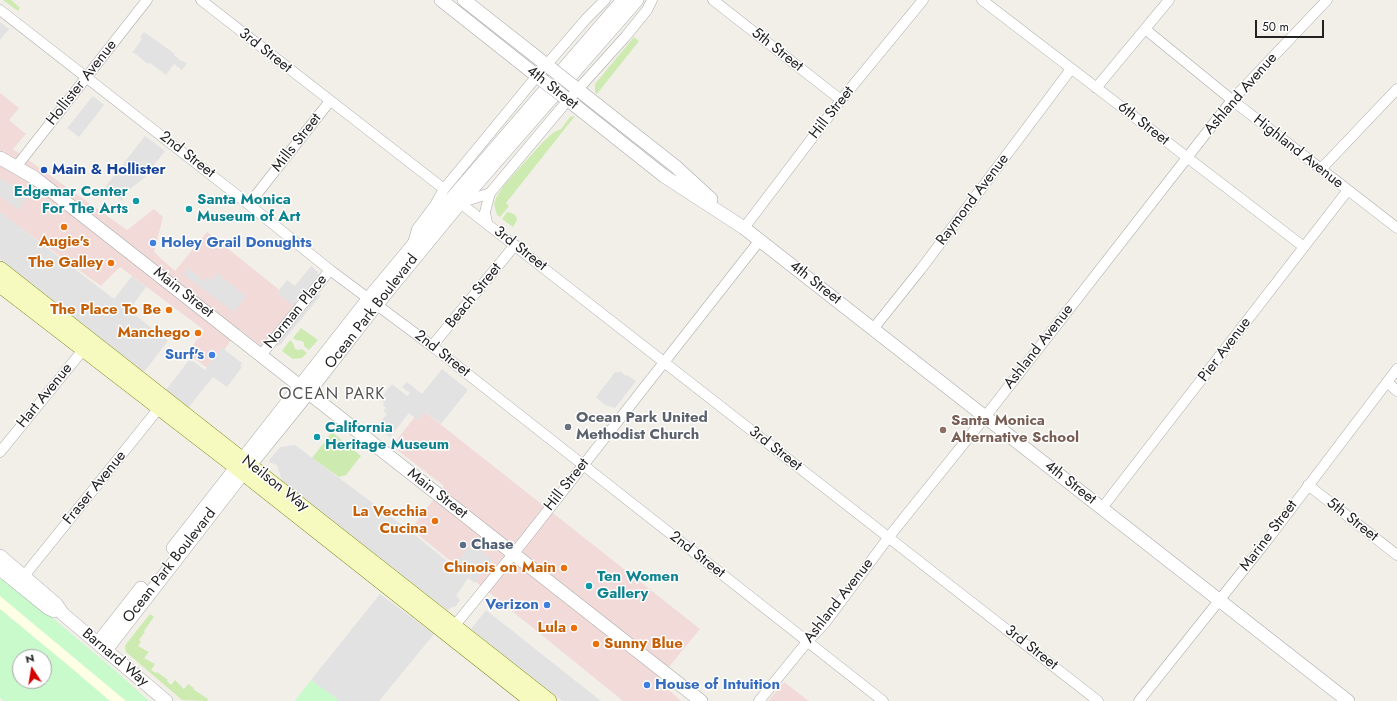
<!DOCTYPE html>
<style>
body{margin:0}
#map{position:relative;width:1397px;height:701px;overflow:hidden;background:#f2efe9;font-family:Jost,sans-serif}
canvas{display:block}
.north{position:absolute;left:12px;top:649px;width:40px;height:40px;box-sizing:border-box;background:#fff;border:1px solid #a7a7a7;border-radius:50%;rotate:348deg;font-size:11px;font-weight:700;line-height:16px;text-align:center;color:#222}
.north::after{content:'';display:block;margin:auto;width:14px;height:18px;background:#d40000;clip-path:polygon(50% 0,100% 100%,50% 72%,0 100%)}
.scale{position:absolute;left:1255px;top:20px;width:69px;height:18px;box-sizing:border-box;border:2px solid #222;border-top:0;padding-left:5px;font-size:12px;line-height:14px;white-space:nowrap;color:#222;-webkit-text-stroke:3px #fff;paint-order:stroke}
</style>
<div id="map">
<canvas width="1397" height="701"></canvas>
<div class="north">N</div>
<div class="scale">50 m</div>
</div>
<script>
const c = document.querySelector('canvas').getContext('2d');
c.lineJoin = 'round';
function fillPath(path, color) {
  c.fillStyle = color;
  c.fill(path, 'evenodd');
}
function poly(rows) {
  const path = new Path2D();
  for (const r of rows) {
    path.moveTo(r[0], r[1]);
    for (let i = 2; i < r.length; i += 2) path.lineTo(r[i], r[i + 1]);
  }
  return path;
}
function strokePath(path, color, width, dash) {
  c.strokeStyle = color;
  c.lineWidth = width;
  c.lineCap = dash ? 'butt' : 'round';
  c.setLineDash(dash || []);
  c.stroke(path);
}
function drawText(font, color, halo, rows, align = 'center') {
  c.font = font + ' Jost,sans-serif';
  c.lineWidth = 3;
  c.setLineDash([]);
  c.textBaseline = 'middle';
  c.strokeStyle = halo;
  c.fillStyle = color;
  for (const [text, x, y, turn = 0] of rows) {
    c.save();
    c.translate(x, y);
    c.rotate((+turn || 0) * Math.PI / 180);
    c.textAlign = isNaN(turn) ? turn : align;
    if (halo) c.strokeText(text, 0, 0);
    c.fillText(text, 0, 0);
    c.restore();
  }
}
fillPath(poly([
 [0,93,19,108,9,120,26,134,13,149,127,230,154,209,163,217,154,252,175,271,207,232,297,304,261,346,239,329,210,370,187,353,204,330,120,267,101,286,0,213],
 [421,409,700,629,658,680,681,701,623,701,411,529,444,486,392,446],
 [784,682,809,701,768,701]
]), '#f2dad9');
fillPath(poly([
 [0,596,77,660,126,701,110,701,85,681,0,609]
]), '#ffffe5');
fillPath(poly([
 [3,0,11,0,20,8,18,11],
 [634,37,639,41,597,94,595,92,595,84],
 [575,116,506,203,509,206,500,217,497,215,494,204,496,198,504,185,543,142,554,132,561,129,570,117],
 [507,212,512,213,516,216,517,220,513,227,502,219],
 [301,328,318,340,309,350,304,346,304,343,302,341,296,340,293,338],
 [290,340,293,343,295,349,298,350,302,349,307,353,302,358,293,359,282,351],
 [332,432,361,456,346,475,339,477,312,458],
 [150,614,154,617,144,631,145,632,139,640,141,642,138,646,149,652,144,658,155,664,151,670,156,673,157,672,168,680,167,681,171,685,175,680,184,689,188,684,194,688,193,689,208,699,207,701,182,700,126,652,125,647,126,644]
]), '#cdebb0');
fillPath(poly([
 [0,574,117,672,149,701,126,701,0,596],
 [0,609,69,666,110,701,4,701,0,698],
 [20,657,44,657,44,681,20,681],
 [311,680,340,701,295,701]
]), '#c8facc');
fillPath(poly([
 [0,22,9,29,0,40],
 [144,32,175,54,174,55,182,62,183,61,187,63,182,70,174,64,166,75,149,62,148,64,134,53,132,53,142,39,140,37],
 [93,96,104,105,79,137,67,128],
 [145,136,165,151,144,178,121,196,123,199,122,201,105,187],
 [0,178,30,196,28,199,26,198,19,210,0,196],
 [0,212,114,299,132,276,146,287,129,310,168,341,144,372,0,259],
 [311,266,318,272,318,275,293,306,277,293,287,280,295,286],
 [189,267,189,270,199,276,198,277,203,281,208,277,212,280,217,273,246,296,234,312,183,274],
 [321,295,280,345,273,346,313,296],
 [222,348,242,363,240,366,242,367,227,387,213,377,188,408,165,391,190,359,205,370],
 [442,369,468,390,441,424,425,412,418,420,409,413,390,437,376,426,387,414,383,411,386,408,383,405,384,403,381,400,383,397,382,396,392,384,407,396,410,393,402,387,407,382,422,394],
 [616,371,618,373,620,371,626,376,627,375,636,381,615,408,605,405,596,397],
 [295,445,410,531,453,566,472,543,493,561,475,583,468,578,456,596,460,600,456,606,450,608,448,611,282,481,277,465,269,462,270,459,280,447],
 [380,594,434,634,379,701,340,701,311,680],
 [486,610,601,701,562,701,471,629]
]), '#e2e2e2');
const minor = poly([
 [201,0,444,189],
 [713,0,841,100],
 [982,0,1304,247],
 [0,10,242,199,330,270,432,346,883,701],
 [1145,29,1232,100,1397,228],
 [1096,88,1169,0],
 [16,167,147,0],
 [1321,169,1397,89],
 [455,199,1098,701],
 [460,203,490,193],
 [249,204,330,101],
 [487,223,485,212,490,193,563,106,626,36,647,10,652,0],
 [744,228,841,100,923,0],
 [413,243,417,229,435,205,444,189,537,76,586,19,605,0],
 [873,329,921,269,1071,69],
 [432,346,515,245],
 [261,355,330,270],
 [1387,382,1397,391],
 [0,452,87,345],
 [1308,485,1397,555],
 [1102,508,1348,190],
 [24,576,163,403],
 [451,630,523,542,760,240],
 [759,701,807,642,825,623,888,538,985,417,1232,100,1327,0],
 [1139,701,1265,543,1397,369]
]);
const tertiary = poly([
 [441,0,542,80],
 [464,0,553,70],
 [572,85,675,166,711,199],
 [563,96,664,176,744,228,1348,701],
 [0,158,35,178,119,244,701,701],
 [173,548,369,298,453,197,623,0],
 [0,556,56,604,63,614,166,701],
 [0,569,48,608,54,611],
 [98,643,141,588],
 [106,650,237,481,297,407,377,304,460,203,637,0]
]);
const secondary = poly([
 [0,269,549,701],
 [0,285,227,460,532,701]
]);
strokePath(minor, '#a9a9a9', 11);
strokePath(tertiary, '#a9a9a9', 14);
strokePath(secondary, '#707d05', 16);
strokePath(minor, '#fff', 10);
strokePath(tertiary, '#fff', 13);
strokePath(secondary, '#f7fabf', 15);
const tertiaryBridge = poly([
 [553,70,572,85],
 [542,80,563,96]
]);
strokePath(tertiaryBridge, '#a9a9a9', 14, []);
strokePath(tertiaryBridge, '#fff', 13);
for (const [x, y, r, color] of [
 [44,170,4,"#1a4fb4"],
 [136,201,4,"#0f9aa8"],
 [189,209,4,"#0f9aa8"],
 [64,227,4,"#e8710a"],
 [153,243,4,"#3f7fe0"],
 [111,263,4,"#e8710a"],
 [169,310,4,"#e8710a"],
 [198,333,4,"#e8710a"],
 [212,355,4,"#3f7fe0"],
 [568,427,4,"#6b7280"],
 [943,430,4,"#8d6e63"],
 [317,437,4,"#0f9aa8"],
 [435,521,4,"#e8710a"],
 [463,545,4,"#5c6f8a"],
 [564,568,4,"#e8710a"],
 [589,586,4,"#0f9aa8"],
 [547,605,4,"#3f7fe0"],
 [574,628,4,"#e8710a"],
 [596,644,4,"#e8710a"],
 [647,685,4,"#3f7fe0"]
]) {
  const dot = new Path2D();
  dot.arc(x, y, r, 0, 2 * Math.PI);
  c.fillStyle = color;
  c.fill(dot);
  strokePath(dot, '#fff', 1.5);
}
drawText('15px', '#222', '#fff', [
 ["5th Street",777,50,38],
 ["3rd Street",265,51,38],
 ["Hollister Avenue",82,83,-52],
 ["4th Street",552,88,38],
 ["Ashland Avenue",1241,94,-49],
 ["Hill Street",832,113,-52],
 ["6th Street",1143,124,38],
 ["Mills Street",297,143,-52],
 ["Highland Avenue",1298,152,38],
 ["2nd Street",187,155,38],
 ["Raymond Avenue",973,200,-53],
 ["3rd Street",520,249,38],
 ["4th Street",815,283,38],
 ["Main Street",183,293,38],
 ["Beach Street",474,296,-51],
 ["Norman Place",296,312,-51],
 ["Ocean Park Boulevard",372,312,-52],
 ["Ashland Avenue",1039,347,-52],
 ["Pier Avenue",1225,350,-53],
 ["2nd Street",442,354,38],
 ["Hart Avenue",45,396,-51],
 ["3rd Street",775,449,38],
 ["4th Street",1070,483,38],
 ["Neilson Way",275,484,38],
 ["Hill Street",567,485,-52],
 ["Fraser Avenue",95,488,-51],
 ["Main Street",437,494,38],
 ["5th Street",1352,520,38],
 ["Marine Street",1269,536,-53],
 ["2nd Street",697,555,38],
 ["Ocean Park Boulevard",170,566,-52],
 ["Ashland Avenue",839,601,-52],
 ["3rd Street",1031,648,38],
 ["Barnard Way",115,658,40]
]);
drawText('bold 15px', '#164399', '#fff', [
 ["Main & Hollister",52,170]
], 'left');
drawText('bold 15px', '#0d838f', '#fff', [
 ["Edgemar Center",128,192,"right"],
 ["For The Arts",128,209,"right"],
 ["Santa Monica",197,200],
 ["Museum of Art",197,217],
 ["California",325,428],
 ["Heritage Museum",325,445],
 ["Ten Women",597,577],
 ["Gallery",597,594]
], 'left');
drawText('bold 15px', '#c56008', '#fff', [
 ["Augie's",64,242,"center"],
 ["The Galley",103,263],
 ["The Place To Be",161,310],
 ["Manchego",190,333],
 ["La Vecchia",427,512],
 ["Cucina",427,529],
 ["Chinois on Main",556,568],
 ["Lula",566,628],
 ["Sunny Blue",604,644,"left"]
], 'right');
drawText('bold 15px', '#366cbe', '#fff', [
 ["Holey Grail Donughts",161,243],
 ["Surf's",204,355,"right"],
 ["Verizon",539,605,"right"],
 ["House of Intuition",655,685]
], 'left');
drawText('bold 15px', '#5b616d', '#fff', [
 ["Ocean Park United",576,418],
 ["Methodist Church",576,435]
], 'left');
drawText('bold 15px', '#785e54', '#fff', [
 ["Santa Monica",951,421],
 ["Alternative School",951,438]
], 'left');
drawText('bold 15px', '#4e5e75', '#fff', [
 ["Chase",471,545]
], 'left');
c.letterSpacing = '1px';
drawText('16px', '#555', '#fff', [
 ["OCEAN PARK",332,395]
]);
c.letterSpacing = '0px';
</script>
